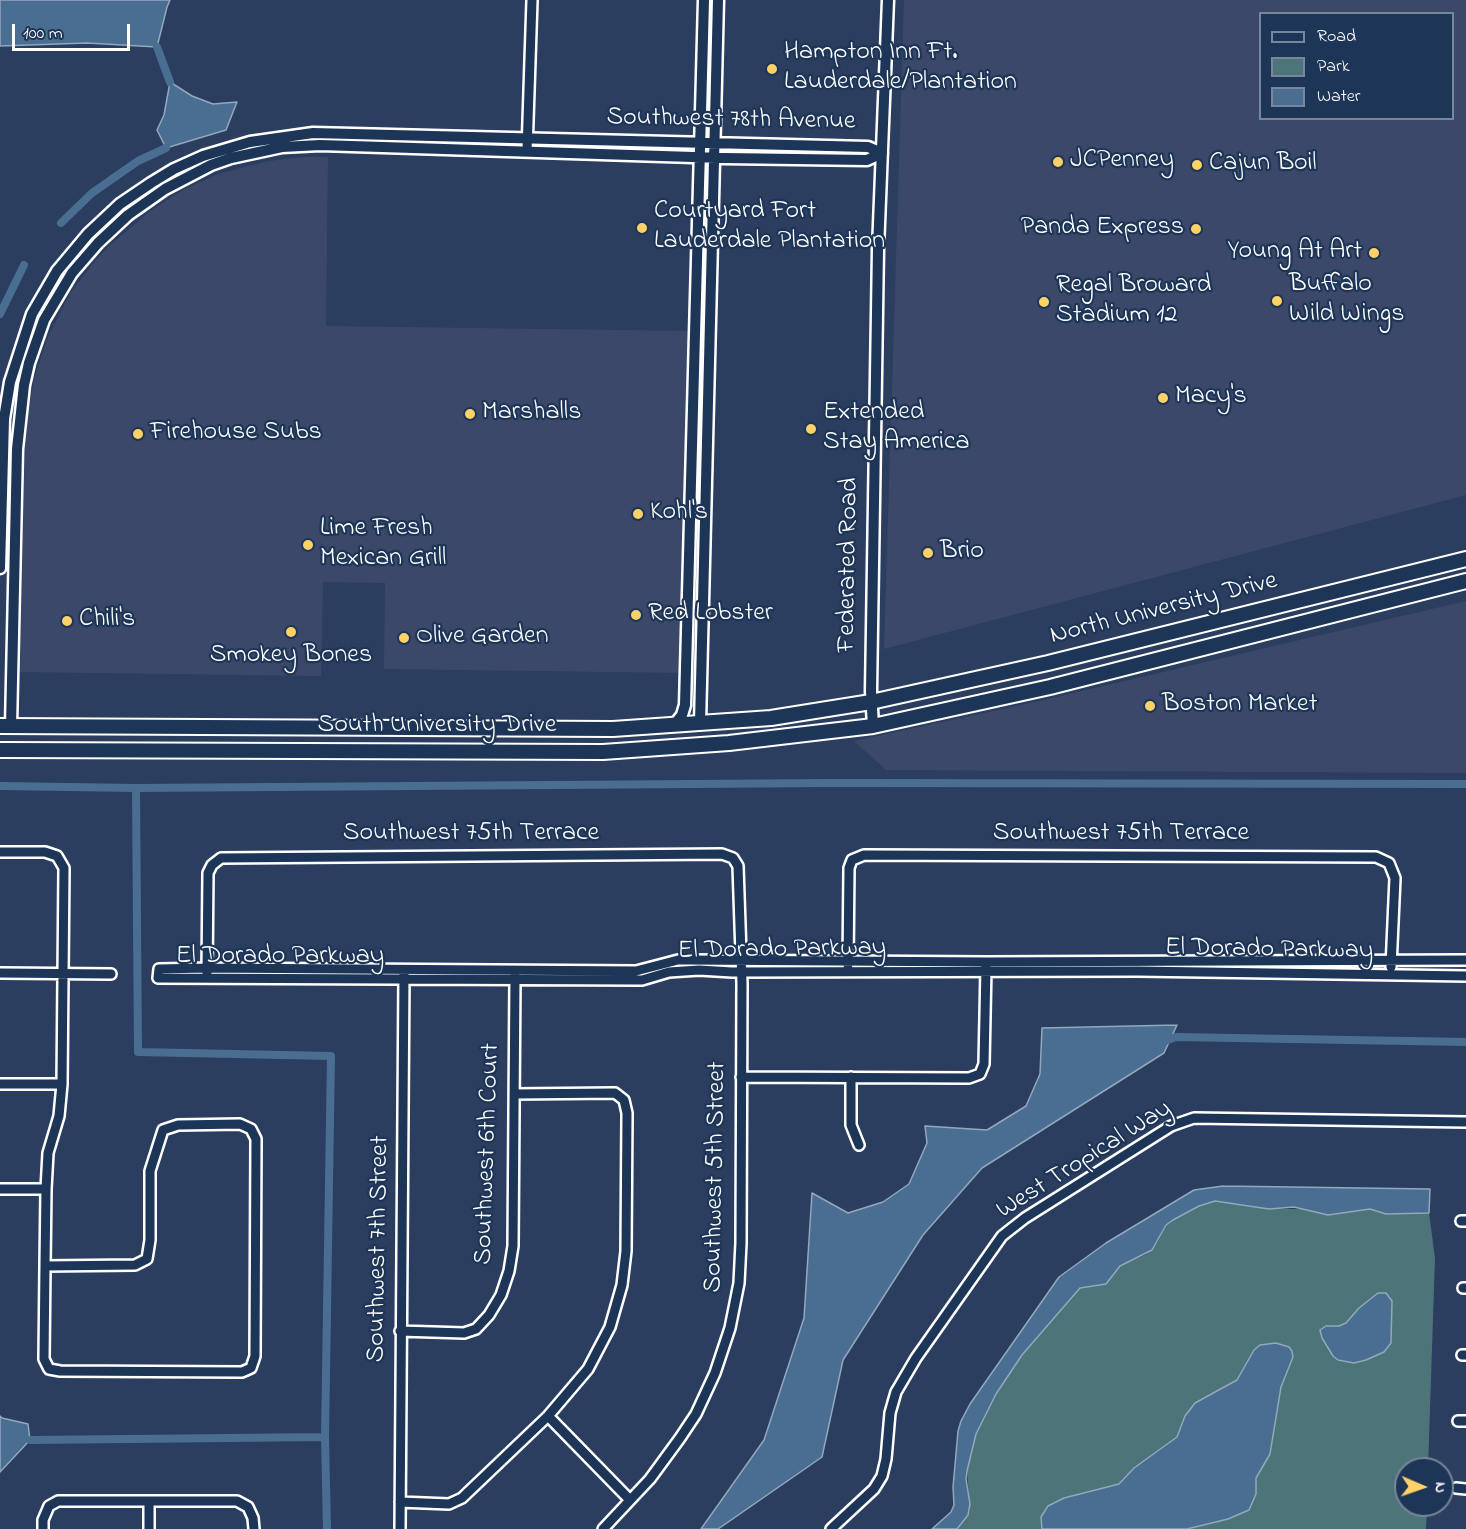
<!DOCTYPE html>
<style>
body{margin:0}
#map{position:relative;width:1466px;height:1529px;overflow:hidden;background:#2b3e5f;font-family:"Indie Flower",sans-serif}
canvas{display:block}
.legend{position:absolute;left:1259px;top:12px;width:195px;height:108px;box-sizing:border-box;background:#1d3557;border:2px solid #77869a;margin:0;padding:8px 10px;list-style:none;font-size:18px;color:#fff}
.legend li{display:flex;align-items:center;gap:12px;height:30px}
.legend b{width:30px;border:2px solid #77869a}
.north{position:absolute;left:1394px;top:1457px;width:60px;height:60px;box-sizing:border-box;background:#1d3557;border:2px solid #77869a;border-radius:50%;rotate:92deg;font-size:16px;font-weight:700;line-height:24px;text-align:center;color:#fff}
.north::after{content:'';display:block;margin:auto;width:21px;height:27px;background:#ffd166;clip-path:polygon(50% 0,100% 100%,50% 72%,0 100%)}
.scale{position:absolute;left:12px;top:24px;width:118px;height:27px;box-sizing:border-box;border:3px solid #fff;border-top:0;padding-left:8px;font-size:18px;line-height:21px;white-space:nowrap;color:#fff;-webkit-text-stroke:4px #1d3557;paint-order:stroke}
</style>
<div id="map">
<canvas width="1466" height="1529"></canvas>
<ul class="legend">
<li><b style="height:8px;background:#1d3557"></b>Road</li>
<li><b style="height:16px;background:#4d7478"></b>Park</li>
<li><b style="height:16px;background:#4a6e91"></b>Water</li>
</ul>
<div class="north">N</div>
<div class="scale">100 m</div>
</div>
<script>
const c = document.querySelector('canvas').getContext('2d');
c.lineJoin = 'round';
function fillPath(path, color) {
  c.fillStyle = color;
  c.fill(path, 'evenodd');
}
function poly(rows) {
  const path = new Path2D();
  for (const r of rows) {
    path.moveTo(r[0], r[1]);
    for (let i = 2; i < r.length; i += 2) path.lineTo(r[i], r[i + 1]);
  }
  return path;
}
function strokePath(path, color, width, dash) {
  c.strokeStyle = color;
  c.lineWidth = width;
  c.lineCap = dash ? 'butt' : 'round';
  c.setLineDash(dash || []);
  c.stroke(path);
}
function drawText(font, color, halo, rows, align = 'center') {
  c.font = font + ' "Indie Flower",sans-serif';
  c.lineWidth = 4.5;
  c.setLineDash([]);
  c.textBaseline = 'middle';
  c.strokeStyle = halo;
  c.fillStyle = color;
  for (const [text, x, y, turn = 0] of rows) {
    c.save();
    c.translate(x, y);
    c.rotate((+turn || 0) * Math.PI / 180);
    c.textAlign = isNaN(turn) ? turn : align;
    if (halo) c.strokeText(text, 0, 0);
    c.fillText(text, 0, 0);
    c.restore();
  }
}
fillPath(poly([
 [904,0,1466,0,1466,495,884,649],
 [1260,14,1452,14,1452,118,1260,118],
 [303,157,328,157,326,326,692,331,687,673,384,669,385,583,323,582,321,676,20,672,25,442,28,410,35,376,48,337,71,292,95,261,110,245,153,209,183,190,218,174,269,161],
 [1466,601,1466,773,886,770,854,741,1031,703]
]), '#3c4869');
fillPath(poly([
 [1215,1201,1269,1209,1370,1209,1386,1214,1429,1213,1435,1258,1428,1469,1406,1469,1406,1505,1427,1505,1426,1529,957,1529,968,1515,970,1510,967,1470,976,1434,996,1394,1022,1355,1062,1306,1080,1288,1110,1278,1120,1266,1147,1254,1157,1243,1166,1225,1172,1220,1199,1206]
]), '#4d7478');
const water = poly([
 [0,0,170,0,167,7,157,47,87,43,0,46,0,0],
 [170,82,192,96,213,104,237,102,226,130,166,148,157,130,164,115,170,82],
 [1177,1025,1164,1053,982,1168,923,1235,843,1360,822,1457,718,1529,701,1529,764,1440,804,1318,812,1193,848,1213,883,1202,909,1184,927,1143,925,1126,987,1130,1026,1106,1040,1074,1042,1028,1177,1025],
 [1223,1186,1430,1189,1429,1213,1386,1214,1370,1209,1328,1215,1294,1207,1269,1209,1215,1201,1199,1206,1173,1220,1166,1225,1152,1250,1120,1266,1106,1284,1080,1288,1022,1355,996,1394,976,1434,967,1471,966,1479,970,1504,968,1515,957,1529,932,1529,951,1512,954,1505,953,1487,958,1431,961,1421,970,1404,1059,1277,1106,1243,1194,1190,1223,1186],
 [1378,1293,1386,1293,1392,1301,1391,1343,1384,1352,1366,1360,1354,1363,1338,1360,1333,1356,1322,1338,1320,1330,1326,1326,1339,1326,1346,1323,1359,1308,1378,1293],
 [1276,1343,1289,1347,1292,1351,1293,1357,1281,1387,1270,1454,1256,1478,1256,1494,1249,1510,1228,1519,1187,1529,1042,1529,1041,1517,1048,1506,1064,1498,1119,1484,1134,1468,1177,1437,1185,1416,1195,1403,1237,1380,1254,1350,1260,1345,1276,1343],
 [0,1416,2,1418,28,1424,30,1440,0,1472,0,1416]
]);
fillPath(water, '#4a6e91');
strokePath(water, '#92a8bd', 1.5);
strokePath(poly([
 [157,47,170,82],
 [61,223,92,193,138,161,166,148],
 [0,314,24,265],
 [0,786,136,788,832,783,1466,784],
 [136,788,138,1052,331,1056,325,1437],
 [1162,1042,1176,1037,1466,1042],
 [30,1440,325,1437,327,1529]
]), '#4a6e91', 8);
const minor = poly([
 [527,151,532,0],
 [0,852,45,852,57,856,64,868,62,1084,59,1116,48,1153,46,1189,45,1266,44,1359,49,1369,60,1371,242,1372,251,1368,255,1356,256,1139,251,1129,240,1124,178,1125,163,1130,150,1171,150,1240,147,1259,135,1265,45,1266],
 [1466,960,987,962,689,960,678,960,636,971,207,968,159,969,158,978,642,980,669,972,699,970,732,972,1138,971,1466,976],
 [848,965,849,868,852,860,864,855,1376,857,1389,863,1395,878,1391,967],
 [0,973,111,974],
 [207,973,208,873,212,865,221,858,722,854,733,858,738,866,742,984,741,1243,739,1283,730,1328,715,1373,696,1414,680,1438,650,1479,603,1529],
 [741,1077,969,1078,980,1074,984,1064,986,967],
 [851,1077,851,1125,859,1145],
 [0,1084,62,1084],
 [0,1189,46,1189],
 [1461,1221,1466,1221],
 [1463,1288,1466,1288],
 [400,1331,464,1333,476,1329,489,1315,501,1295,509,1271,513,1246,515,976],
 [1462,1355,1466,1355],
 [548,1416,629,1499],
 [1458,1421,1466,1421],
 [1456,1488,1466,1489],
 [149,1501,149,1529],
 [400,1502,449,1504,462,1498,548,1416,588,1369,610,1327,622,1285,626,1251,627,1113,624,1100,615,1093,514,1094],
 [43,1529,43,1520,49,1506,58,1501,237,1501,248,1507,253,1518,254,1529],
 [400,1529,404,973],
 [831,1529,874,1489,882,1476,886,1459,890,1413,896,1392,916,1358,1002,1236,1025,1218,1171,1126,1194,1118,1466,1122]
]);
const tertiary = poly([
 [0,568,4,419,10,382,32,314,57,271,88,234,120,204,151,183,174,169,203,156,250,142,313,133,868,147,882,153],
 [700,723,718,0],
 [674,725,682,715,685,705,704,0],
 [11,726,17,449,24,385,29,363,44,320,72,273,98,243,128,215,165,189,211,165,231,158,282,147,320,145,724,158,867,160,882,153],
 [873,726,871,691,878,249,888,0]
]);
const primary = poly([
 [0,726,613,729,771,718,871,702,1048,663,1466,559],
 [0,750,603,752,729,743,873,726,1050,687,1466,581]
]);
strokePath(minor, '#fff', 14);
strokePath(tertiary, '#fff', 15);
strokePath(primary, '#fff', 18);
strokePath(minor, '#1d3557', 9);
strokePath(tertiary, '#1d3557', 10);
strokePath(primary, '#1d3557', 14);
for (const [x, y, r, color] of [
 [772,69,6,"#ffd166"],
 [1058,162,6,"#ffd166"],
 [1197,165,6,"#ffd166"],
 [642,228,6,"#ffd166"],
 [1196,229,6,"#ffd166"],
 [1374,253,6,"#ffd166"],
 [1277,301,6,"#ffd166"],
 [1044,302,6,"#ffd166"],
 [1163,398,6,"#ffd166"],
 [470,414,6,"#ffd166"],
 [811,429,6,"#ffd166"],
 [138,434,6,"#ffd166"],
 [638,514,6,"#ffd166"],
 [308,545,6,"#ffd166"],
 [928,553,6,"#ffd166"],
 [636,615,6,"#ffd166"],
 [67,621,6,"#ffd166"],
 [291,632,6,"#ffd166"],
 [404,638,6,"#ffd166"],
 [1150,706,6,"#ffd166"]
]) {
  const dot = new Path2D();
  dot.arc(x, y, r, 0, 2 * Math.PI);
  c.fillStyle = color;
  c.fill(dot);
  strokePath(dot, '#1d3557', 2);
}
drawText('26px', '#fff', '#1d3557', [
 ["Hampton Inn Ft.",784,54],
 ["Lauderdale/Plantation",784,84],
 ["JCPenney",1070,162],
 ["Cajun Boil",1209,165],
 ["Courtyard Fort",654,213],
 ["Lauderdale Plantation",654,243],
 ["Panda Express",1184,229,"right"],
 ["Young At Art",1362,253,"right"],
 ["Buffalo",1289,286],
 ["Wild Wings",1289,316],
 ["Regal Broward",1056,287],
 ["Stadium 12",1056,317],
 ["Macy's",1175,398],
 ["Marshalls",482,414],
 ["Extended",823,414],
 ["Stay America",823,444],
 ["Firehouse Subs",150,434],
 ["Kohl's",650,514],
 ["Lime Fresh",320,530],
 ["Mexican Grill",320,560],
 ["Brio",940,553],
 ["Red Lobster",648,615],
 ["Chili's",79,621],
 ["Olive Garden",416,638],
 ["Smokey Bones",291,657,"center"],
 ["Boston Market",1162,706]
], 'left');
drawText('26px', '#fff', '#1d3557', [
 ["Southwest 78th Avenue",731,121,1],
 ["Federated Road",850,565,-89],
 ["North University Drive",1164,610,-14],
 ["South University Drive",437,727],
 ["Southwest 75th Terrace",471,835],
 ["Southwest 75th Terrace",1121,835],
 ["El Dorado Parkway",782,951,-1],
 ["El Dorado Parkway",1269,951,1],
 ["El Dorado Parkway",280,958],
 ["Southwest 6th Court",489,1154,-88],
 ["West Tropical Way",1085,1161,-32],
 ["Southwest 5th Street",717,1177,-89],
 ["Southwest 7th Street",380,1249,-89]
]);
</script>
